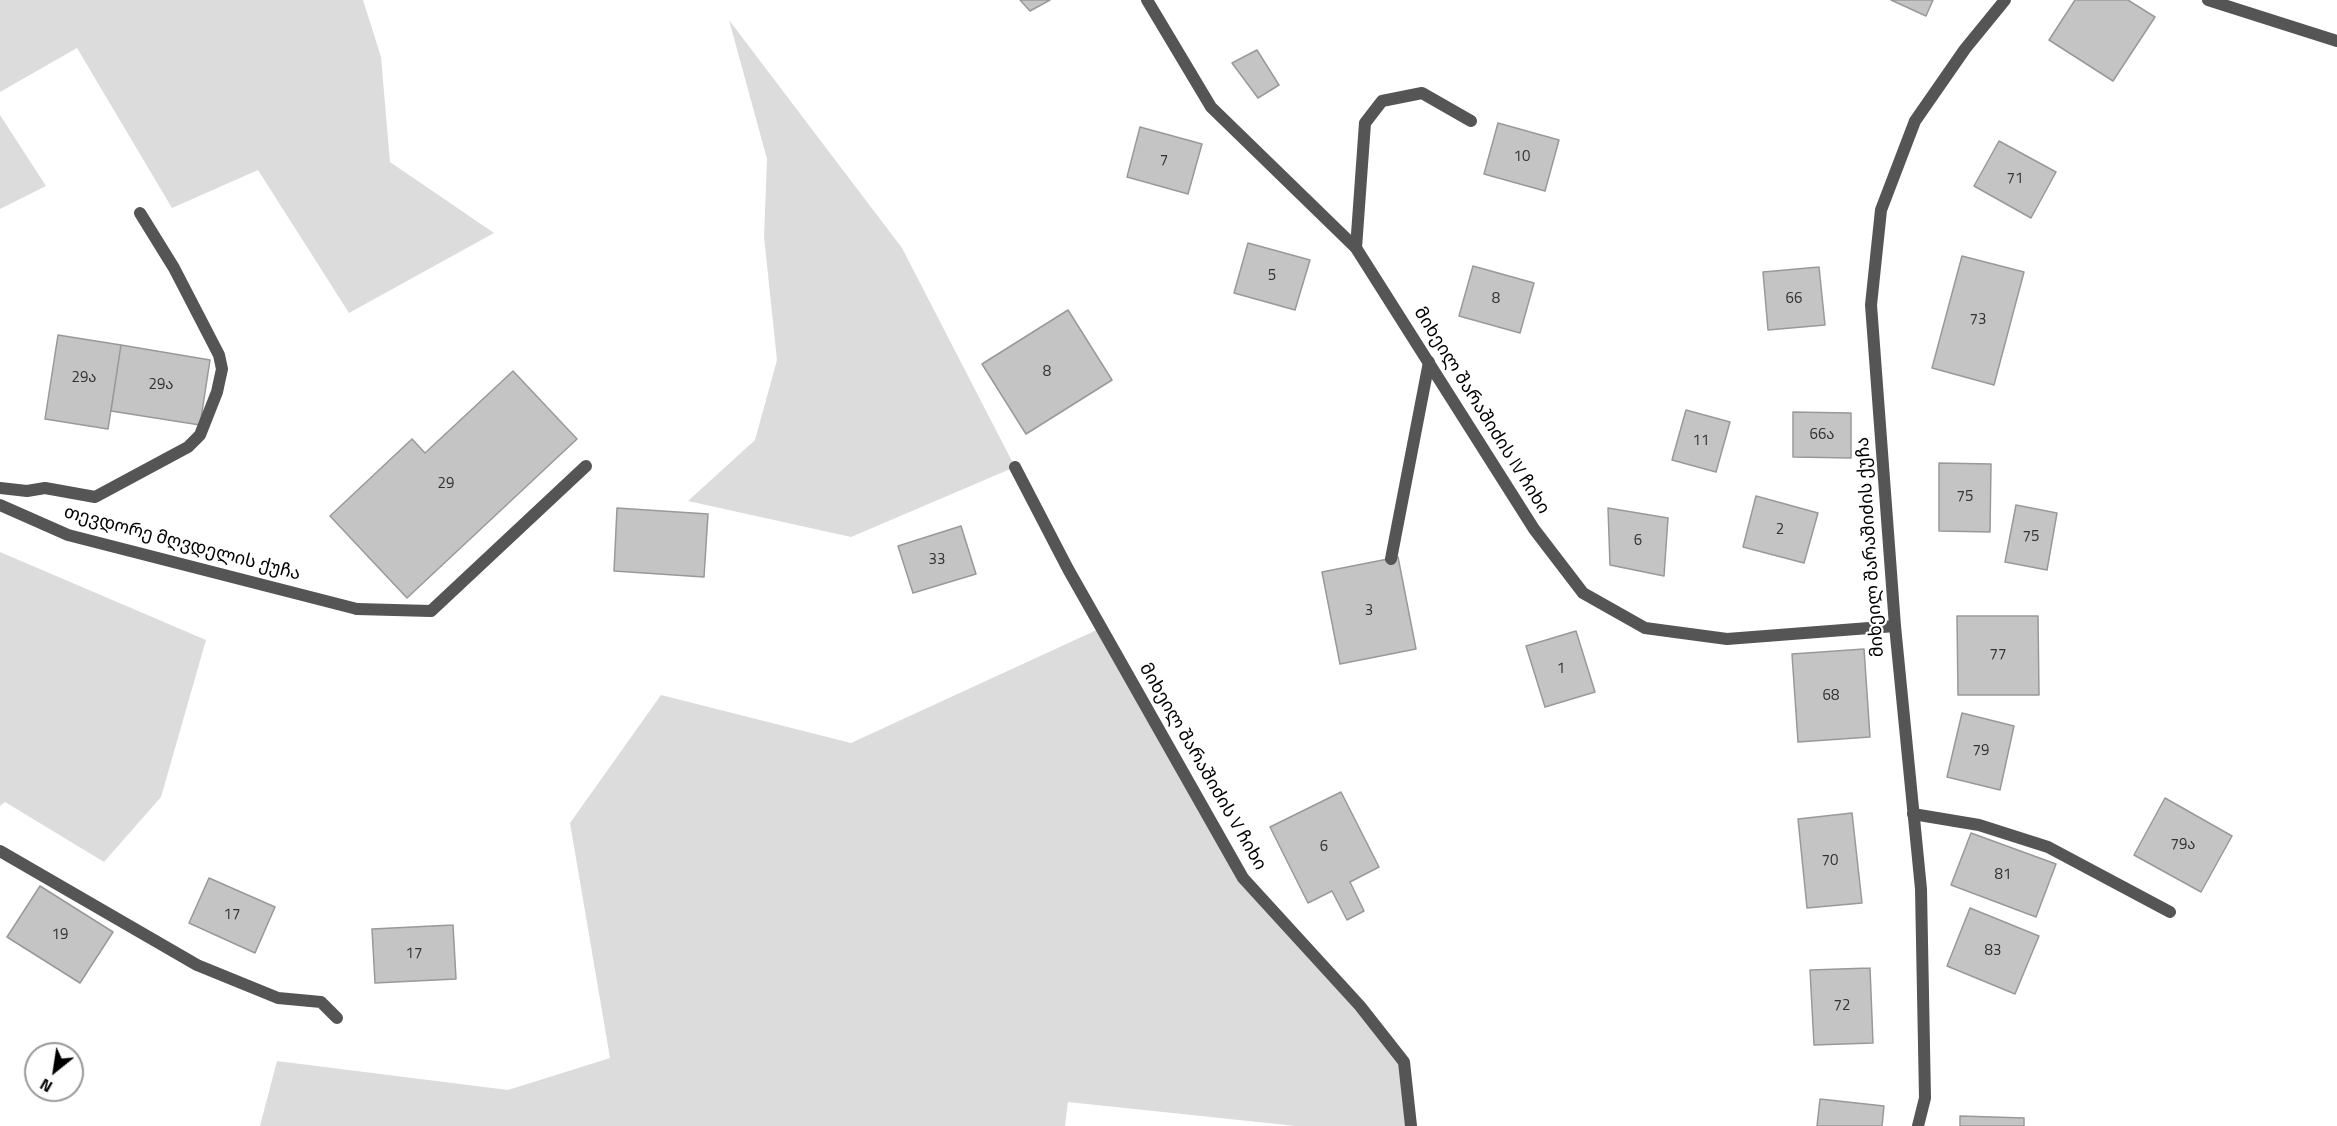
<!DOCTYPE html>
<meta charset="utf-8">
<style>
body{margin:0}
#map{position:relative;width:2337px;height:1126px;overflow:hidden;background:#fff;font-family:"Titillium Web",sans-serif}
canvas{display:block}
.north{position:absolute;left:24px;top:1042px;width:60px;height:60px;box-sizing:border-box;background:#fff;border:2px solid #999;border-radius:50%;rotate:210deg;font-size:16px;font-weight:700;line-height:24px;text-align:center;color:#000}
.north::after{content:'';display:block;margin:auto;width:21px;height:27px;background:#000;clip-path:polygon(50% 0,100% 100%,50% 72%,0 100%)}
</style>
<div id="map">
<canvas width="2337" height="1126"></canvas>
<div class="north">N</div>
</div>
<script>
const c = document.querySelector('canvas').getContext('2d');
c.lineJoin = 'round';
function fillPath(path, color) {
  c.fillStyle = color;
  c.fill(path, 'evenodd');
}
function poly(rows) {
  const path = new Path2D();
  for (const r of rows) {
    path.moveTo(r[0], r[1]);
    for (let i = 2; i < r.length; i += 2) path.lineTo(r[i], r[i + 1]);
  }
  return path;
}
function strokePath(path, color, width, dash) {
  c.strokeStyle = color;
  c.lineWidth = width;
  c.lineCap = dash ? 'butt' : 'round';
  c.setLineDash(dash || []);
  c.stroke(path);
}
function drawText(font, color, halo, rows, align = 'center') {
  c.font = font + ' "Titillium Web","Noto Sans Georgian",sans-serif';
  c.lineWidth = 4.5;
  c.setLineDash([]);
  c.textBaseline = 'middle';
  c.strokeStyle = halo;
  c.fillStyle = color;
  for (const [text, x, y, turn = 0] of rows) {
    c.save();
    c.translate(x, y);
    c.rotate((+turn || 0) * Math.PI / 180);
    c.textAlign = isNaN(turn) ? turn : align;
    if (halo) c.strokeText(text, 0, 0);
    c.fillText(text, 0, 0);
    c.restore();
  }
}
fillPath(poly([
 [0,0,363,0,381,57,390,162,494,233,349,313,258,170,172,208,77,48,0,92],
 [729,20,902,248,1015,467,851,537,688,501,755,440,777,360,764,237,767,159],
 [0,115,46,186,0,209],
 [0,552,206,640,161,797,104,862,5,802,0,806],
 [1101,628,1243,878,1404,1062,1411,1126,1296,1126,1068,1102,1065,1126,260,1126,277,1061,508,1090,610,1058,570,823,661,695,851,743]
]), '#dcdcdc');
const building = poly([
 [1020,0,1050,0,1030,11,1020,0],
 [1891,0,1933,0,1926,16,1891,0],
 [2075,0,2128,0,2155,17,2113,81,2049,40,2075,0],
 [1257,50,1279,85,1258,98,1232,63,1257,50],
 [1498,123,1559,140,1545,191,1484,174,1498,123],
 [1140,127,1202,144,1188,194,1127,177,1140,127],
 [1999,141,2056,172,2031,218,1974,186,1999,141],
 [1248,243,1310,260,1295,310,1234,293,1248,243],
 [1962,256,2024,272,1994,385,1932,368,1962,256],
 [1473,266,1534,283,1520,333,1459,316,1473,266],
 [1819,267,1825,325,1768,330,1763,272,1819,267],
 [1068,310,1112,380,1026,434,982,364,1068,310],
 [58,335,121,345,108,429,45,419,58,335],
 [121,345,210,360,200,425,111,411,121,345],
 [513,371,577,439,407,598,330,516,412,439,425,453,513,371],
 [1686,410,1730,422,1716,472,1672,460,1686,410],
 [1793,412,1851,413,1851,458,1793,457,1793,412],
 [1939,463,1991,464,1990,532,1939,531,1939,463],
 [1756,496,1818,513,1804,563,1743,547,1756,496],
 [2016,505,2057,513,2047,570,2005,562,2016,505],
 [617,508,708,514,704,577,614,571,617,508],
 [1608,508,1668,518,1664,576,1610,565,1608,508],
 [961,526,976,574,913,593,898,546,961,526],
 [1398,557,1416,649,1340,664,1322,572,1398,557],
 [1957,616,2038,616,2039,695,1958,695,1957,616],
 [1576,631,1595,692,1545,707,1526,646,1576,631],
 [1864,649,1870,737,1798,742,1792,654,1864,649],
 [1962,713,2014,726,2000,790,1947,777,1962,713],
 [1341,792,1379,867,1350,882,1364,911,1347,920,1332,891,1308,903,1270,827,1341,792],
 [2165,798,2232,836,2201,892,2134,855,2165,798],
 [1852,813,1862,903,1807,908,1798,819,1852,813],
 [1971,833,2056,864,2036,917,1951,885,1971,833],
 [209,878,275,907,255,953,189,923,209,878],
 [40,886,113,932,80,983,7,937,40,886],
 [1970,908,2039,936,2015,994,1947,966,1970,908],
 [453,925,456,979,375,983,372,929,453,925],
 [1870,968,1873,1043,1814,1045,1810,970,1870,968],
 [1820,1099,1884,1106,1882,1126,1817,1126,1820,1099],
 [1960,1116,2024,1118,2024,1126,1960,1126,1960,1116]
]);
fillPath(building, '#c4c4c4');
strokePath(building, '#999', 1.5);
strokePath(poly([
 [1356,248,1365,123,1382,101,1422,93,1471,121],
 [0,488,27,491,45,488,95,497,188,447,200,435,217,392,222,369,219,355,174,268,140,213],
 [1391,559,1429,362],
 [357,609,431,611,586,466],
 [1913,814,1979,825,2048,847,2170,912]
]), '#555', 12);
strokePath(poly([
 [1147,0,1211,107,1356,248,1534,529,1583,593,1645,628,1727,639,1895,626],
 [2208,0,2337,41],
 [1015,467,1068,569,1243,878,1360,1006,1404,1062,1411,1126],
 [0,505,68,535,357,609],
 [0,851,197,965,278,998,321,1002,337,1018],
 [1918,1126,1925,1098,1921,889,1895,626,1871,305,1881,210,1915,121,1965,49,2005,0]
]), '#555', 12);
drawText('15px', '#313131', null, [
 ["10",1522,157],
 ["7",1164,161],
 ["71",2015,179],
 ["5",1272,276],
 ["8",1496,299],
 ["66",1794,299],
 ["73",1978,320],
 ["8",1047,372],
 ["29ა",84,378],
 ["29ა",161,385],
 ["66ა",1822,435],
 ["11",1701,441],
 ["29",446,484],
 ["75",1965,497],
 ["2",1780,530],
 ["75",2031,537],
 ["6",1638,541],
 ["33",937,560],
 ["3",1369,611],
 ["77",1998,655],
 ["1",1561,669],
 ["68",1831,696],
 ["79",1981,751],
 ["79ა",2183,845],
 ["6",1324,847],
 ["70",1830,861],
 ["81",2003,875],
 ["17",232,915],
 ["19",60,935],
 ["83",1993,951],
 ["17",414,954],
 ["72",1842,1006]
]);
drawText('18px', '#000', '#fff', [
 ["მიხეილ შარაშიძის IV ჩიხი",1481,411,58],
 ["თევდორე მღვდელის ქუჩა",182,544,15],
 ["მიხეილ შარაშიძის ქუჩა",1871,547,-94],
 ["მიხეილ შარაშიძის V ჩიხი",1202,767,60]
]);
</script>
